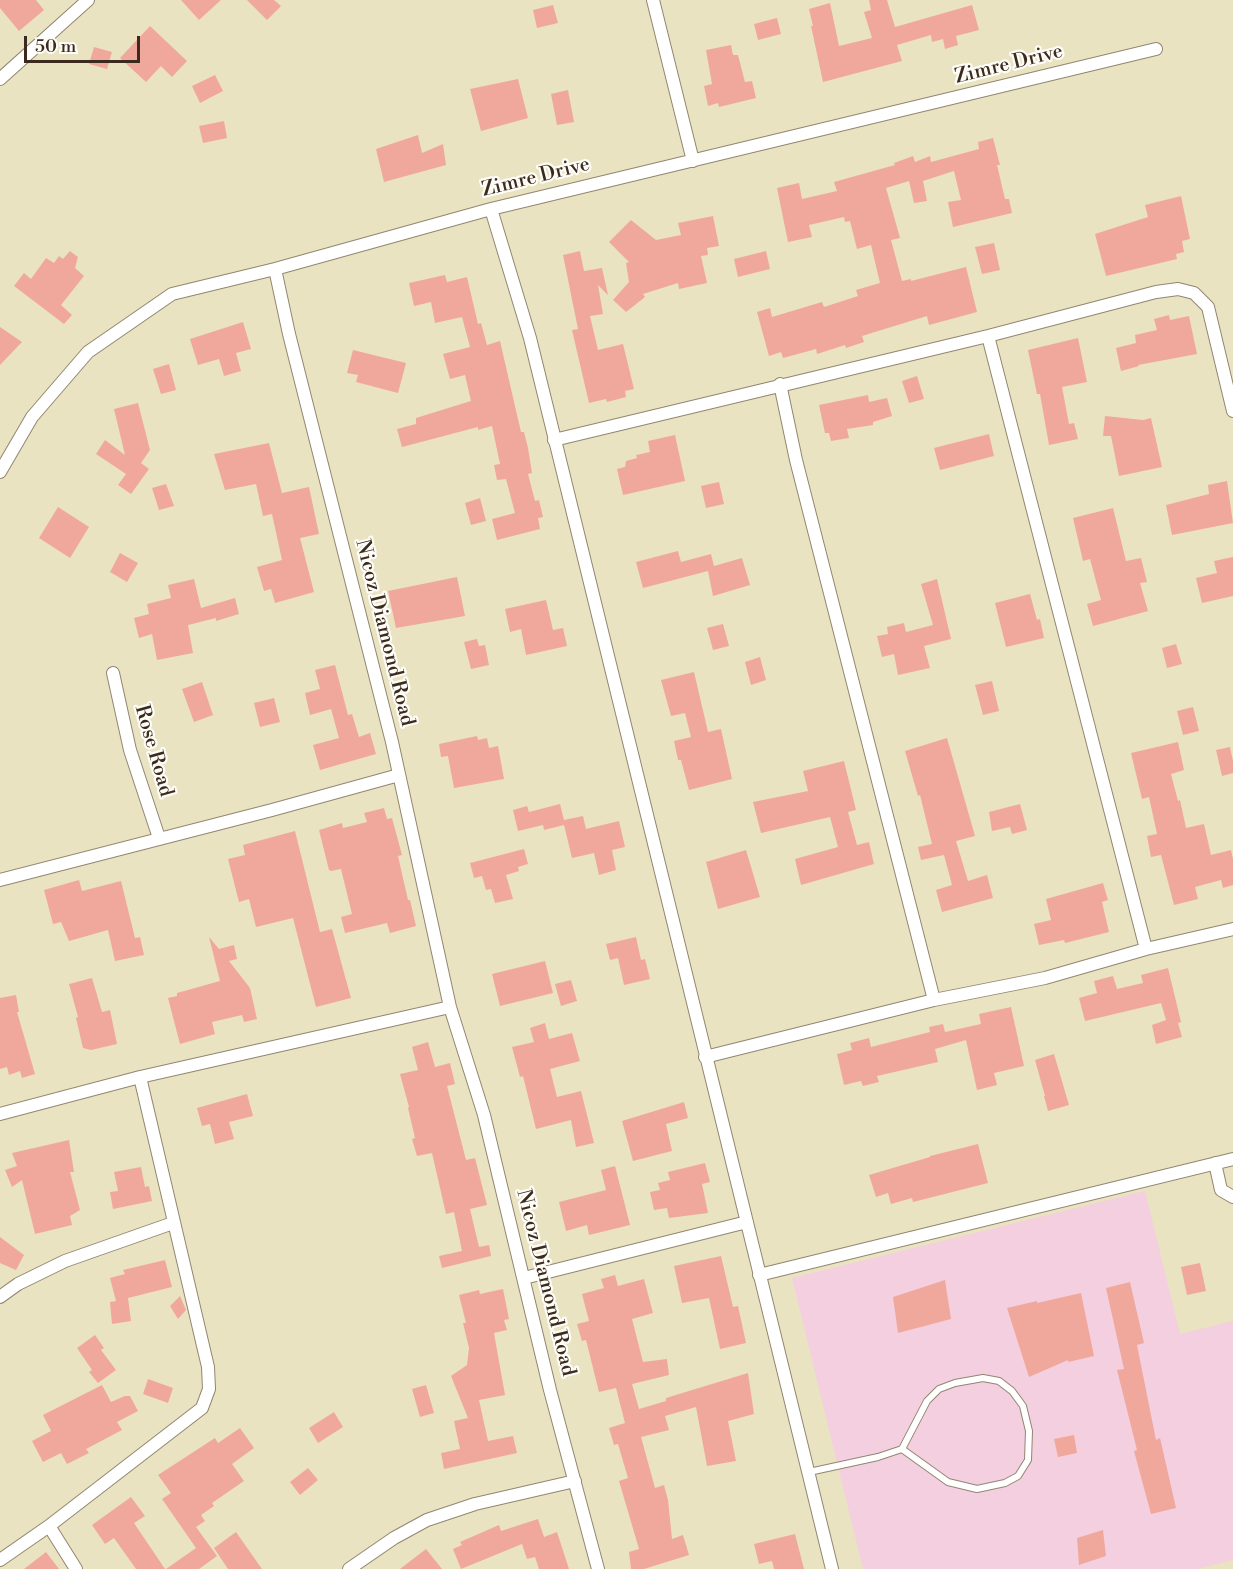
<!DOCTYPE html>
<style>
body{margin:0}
#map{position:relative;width:1233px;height:1569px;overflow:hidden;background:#e9e3c2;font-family:"Libre Bodoni",serif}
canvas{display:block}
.scale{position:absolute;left:24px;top:36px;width:116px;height:27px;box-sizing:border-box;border:3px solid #3b2a1e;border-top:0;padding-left:8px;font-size:18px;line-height:21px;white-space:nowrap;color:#3b2a1e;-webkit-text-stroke:4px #fdfcf7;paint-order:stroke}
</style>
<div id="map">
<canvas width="1233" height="1569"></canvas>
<div class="scale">50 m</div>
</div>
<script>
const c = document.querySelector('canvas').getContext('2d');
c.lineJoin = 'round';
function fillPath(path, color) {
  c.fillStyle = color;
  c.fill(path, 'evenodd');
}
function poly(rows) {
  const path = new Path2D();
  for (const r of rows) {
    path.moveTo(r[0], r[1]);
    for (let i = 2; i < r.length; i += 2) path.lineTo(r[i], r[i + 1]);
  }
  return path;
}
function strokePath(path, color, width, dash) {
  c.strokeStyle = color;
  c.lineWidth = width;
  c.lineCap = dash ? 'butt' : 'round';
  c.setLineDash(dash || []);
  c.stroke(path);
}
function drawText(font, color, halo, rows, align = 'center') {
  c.font = font + ' "Libre Bodoni",serif';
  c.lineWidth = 4.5;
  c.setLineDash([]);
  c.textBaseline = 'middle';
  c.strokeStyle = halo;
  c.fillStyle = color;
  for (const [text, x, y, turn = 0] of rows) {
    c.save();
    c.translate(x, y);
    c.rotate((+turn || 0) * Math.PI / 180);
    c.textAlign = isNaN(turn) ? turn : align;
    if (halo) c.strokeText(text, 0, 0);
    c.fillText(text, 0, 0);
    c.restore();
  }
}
fillPath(poly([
 [1145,1191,1180,1334,1233,1321,1233,1560,1197,1569,863,1569,792,1278]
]), '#f3cfdf');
fillPath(poly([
 [0,0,36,0,44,10,19,31,0,8],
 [181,0,221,0,199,20],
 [247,0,274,0,281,6,267,20],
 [869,0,887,0,895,27,972,5,979,30,956,36,958,45,945,49,943,39,932,42,931,35,897,45,902,61,823,82,811,26,813,26,809,9,830,3,839,46,872,38,864,12,871,10],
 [553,5,558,23,537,28,533,10],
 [777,18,781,34,758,40,754,24],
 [150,26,187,61,172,77,161,66,146,82,120,58],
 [731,45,733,55,738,55,745,82,752,81,756,98,719,107,718,103,708,106,704,86,712,84,706,50],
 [94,47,112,52,107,69,89,64],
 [215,75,223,91,200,103,192,86],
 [518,79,528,118,481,131,470,89],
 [568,90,574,122,557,125,551,94],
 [224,121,227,138,203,143,199,126],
 [418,135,422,153,443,144,446,165,384,182,376,149],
 [993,138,1000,165,997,165,1005,199,1009,199,1012,213,953,227,948,202,961,200,954,171,923,181,927,201,914,203,909,181,886,188,900,238,891,240,902,281,911,279,911,281,966,267,977,312,929,325,927,316,862,336,864,342,846,348,845,345,817,354,816,349,783,358,781,352,769,356,757,312,770,308,772,317,822,302,824,307,858,296,856,290,880,283,871,245,857,249,850,221,845,222,844,217,809,225,812,237,788,242,777,188,799,183,802,199,837,191,834,182,895,165,894,163,913,156,915,162,930,156,931,162,979,149,978,142],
 [1181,196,1190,239,1182,241,1184,252,1176,254,1177,259,1106,276,1095,234,1148,217,1145,205],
 [713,216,719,246,707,248,708,255,701,256,707,283,679,289,678,283,643,294,645,297,626,312,613,300,629,282,626,263,629,262,609,242,631,220,656,240,681,235,678,223],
 [994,243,1000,270,982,274,975,247],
 [70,251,78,257,75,268,84,276,61,305,72,315,64,324,14,286,24,273,31,279,46,258,54,263,59,256,63,259],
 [580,251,584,271,602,268,608,295,598,285,603,314,590,316,598,350,623,344,634,389,625,391,626,397,607,402,606,399,589,403,572,330,578,329,563,255],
 [766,251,770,269,738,277,734,259],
 [445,275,447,282,467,277,478,324,481,323,487,345,500,341,521,432,524,432,528,448,532,473,528,474,535,501,539,500,543,517,538,518,540,529,497,540,492,519,515,513,506,479,497,480,494,465,500,464,492,426,478,430,478,427,402,447,397,429,416,424,416,418,471,401,465,375,450,379,443,354,470,347,462,317,435,323,431,302,414,306,409,283],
 [1169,315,1170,320,1189,316,1197,354,1138,365,1139,366,1121,371,1116,348,1136,343,1135,335,1157,330,1154,319],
 [243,322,251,349,236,353,241,371,224,376,219,359,198,365,190,339],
 [0,327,22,342,0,365],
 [1078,338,1087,382,1062,387,1069,424,1074,423,1078,439,1049,445,1040,394,1037,394,1028,350],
 [353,350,406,363,398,393,356,382,358,375,347,373],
 [169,364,176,390,161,394,153,369],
 [917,376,924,399,909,403,902,381],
 [868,395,869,402,887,398,892,416,873,422,873,425,847,429,849,438,831,441,829,433,825,433,819,405],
 [138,403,150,450,141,463,149,469,131,494,118,485,126,474,96,454,105,440,125,455,114,409],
 [1105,416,1143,420,1151,418,1162,467,1119,476,1111,436,1103,436],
 [989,434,994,456,940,470,934,448],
 [675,435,685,481,623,495,617,469,625,467,626,461,637,458,636,455,650,452,648,441],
 [269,443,282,493,309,487,319,534,300,538,314,592,275,603,271,589,264,591,257,567,282,560,272,514,263,516,256,484,225,490,214,454],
 [1227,481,1233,523,1172,535,1166,505,1209,494,1208,485],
 [719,482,724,504,706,508,701,486],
 [166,484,174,506,159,510,152,488],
 [480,498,486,521,471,525,465,503],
 [58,507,89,527,70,558,39,538],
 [1113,508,1126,561,1141,558,1147,582,1140,583,1148,611,1093,626,1087,604,1101,600,1090,559,1083,561,1073,518],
 [678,551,681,562,711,554,714,566,742,558,750,585,713,596,708,571,643,588,636,562],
 [120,553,138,563,127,582,110,572],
 [1233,557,1233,596,1202,603,1196,578,1217,573,1214,561],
 [457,577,465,616,396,628,388,591],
 [194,579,201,608,235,598,239,614,216,621,216,618,188,625,193,653,157,660,152,634,139,638,134,618,149,614,147,604,171,598,168,585],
 [937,579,951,639,924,646,930,668,898,675,894,654,882,657,877,636,888,634,887,627,904,623,906,632,933,625,921,584],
 [1030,594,1037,620,1040,619,1044,638,1006,647,995,603],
 [546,600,553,630,563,628,567,646,526,655,521,629,510,632,505,609],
 [723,624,729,646,713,650,707,628],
 [477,639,479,646,485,645,489,665,471,669,464,642],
 [1176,644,1182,664,1167,668,1162,648],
 [760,657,766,680,751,685,745,662],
 [335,665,348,715,352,714,359,737,370,733,376,754,320,770,313,745,339,738,331,709,310,715,305,693,320,689,315,670],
 [694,672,708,732,721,729,732,779,689,790,681,760,678,760,674,741,691,737,685,713,671,716,661,680],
 [992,681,999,711,983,715,975,685],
 [202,682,213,715,194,722,182,689],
 [274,698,280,722,260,727,254,703],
 [1193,707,1199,731,1183,735,1177,711],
 [477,736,478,740,487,738,489,748,498,746,504,779,454,788,448,756,441,757,439,744],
 [947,738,975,836,956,841,968,881,987,875,993,898,942,912,936,890,952,885,944,855,921,860,918,847,932,844,920,795,918,796,905,751],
 [1178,742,1184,770,1171,774,1178,801,1180,800,1186,828,1204,824,1211,855,1231,850,1233,859,1233,885,1223,888,1221,880,1195,887,1198,899,1174,905,1161,855,1151,857,1147,836,1157,834,1149,797,1142,799,1131,753],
 [1230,747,1233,761,1233,773,1222,776,1216,750],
 [844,761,856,810,848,812,857,845,869,842,874,864,801,885,795,859,838,847,830,817,761,833,753,802,808,791,803,771],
 [560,804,564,820,583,816,586,829,619,821,625,847,612,850,616,870,599,875,594,853,572,858,564,825,544,830,543,825,518,831,513,810,527,806,529,812],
 [1020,804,1027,830,1012,834,1010,827,992,831,989,812],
 [384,808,387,819,392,818,402,855,398,856,408,900,410,900,416,926,390,933,387,923,345,933,341,917,352,914,341,869,331,871,329,870,319,830,342,823,343,828,367,822,364,813],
 [295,831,320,932,332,929,351,998,316,1007,293,918,256,927,249,899,239,902,228,859,245,855,243,845],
 [524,849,528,864,518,867,519,871,506,875,513,899,495,903,491,889,486,890,482,876,474,878,470,863],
 [746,850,760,897,718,909,706,862],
 [79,880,82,891,121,881,135,938,140,937,144,955,115,961,108,930,69,941,61,922,53,924,44,890],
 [1103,883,1108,900,1102,902,1109,932,1065,943,1064,940,1039,945,1034,924,1051,920,1046,899],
 [209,937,219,949,234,945,237,959,229,961,250,988,257,1019,244,1022,242,1015,212,1022,215,1034,180,1044,168,998,177,996,177,993,220,981],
 [636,937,641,960,645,959,650,979,624,985,618,958,610,960,606,944],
 [545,961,553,993,500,1006,492,974],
 [1168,968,1181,1022,1178,1023,1182,1037,1156,1044,1152,1025,1166,1020,1161,1003,1085,1021,1079,998,1097,993,1094,981,1113,976,1117,989,1143,983,1141,975],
 [92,978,102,1012,110,1010,117,1044,91,1050,83,1048,76,1018,78,1017,69,984],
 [571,980,577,1001,561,1006,555,984],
 [16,995,19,1012,17,1012,35,1074,22,1078,20,1071,9,1075,7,1067,0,1069,0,998],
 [1011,1007,1024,1066,994,1073,997,1085,977,1090,966,1040,935,1049,938,1062,877,1076,879,1082,863,1086,861,1081,844,1085,837,1054,852,1050,850,1043,869,1038,871,1047,930,1032,929,1027,943,1024,945,1032,981,1024,979,1014],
 [545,1023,549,1039,572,1033,580,1061,550,1069,557,1097,581,1091,594,1143,576,1147,571,1120,536,1129,523,1076,520,1077,512,1047,534,1042,530,1028],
 [428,1042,435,1067,450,1063,455,1084,447,1086,466,1160,475,1158,487,1205,470,1209,479,1247,489,1245,491,1256,442,1268,439,1256,462,1251,454,1212,446,1214,432,1153,417,1156,412,1139,415,1138,408,1108,409,1107,400,1074,418,1070,412,1047],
 [1054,1054,1069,1105,1048,1111,1044,1096,1045,1096,1035,1060],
 [247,1094,253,1116,229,1122,234,1139,215,1144,210,1124,202,1126,197,1108],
 [684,1102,688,1118,666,1124,672,1151,633,1161,622,1121],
 [69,1140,74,1172,70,1172,80,1210,70,1216,72,1225,35,1234,22,1180,12,1187,5,1170,17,1166,12,1153],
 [978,1144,988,1183,913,1202,912,1198,891,1204,888,1193,876,1197,869,1175,930,1157,930,1156],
 [705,1163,710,1182,702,1184,708,1213,669,1218,667,1208,654,1210,650,1192,660,1190,658,1183,670,1180,668,1172],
 [615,1166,630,1225,589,1235,587,1225,566,1231,559,1202,606,1190,601,1170],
 [141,1167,145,1187,149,1186,152,1201,113,1209,110,1192,118,1191,114,1172],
 [0,1237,24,1255,16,1270,0,1263],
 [721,1256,733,1307,738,1306,746,1343,720,1349,709,1298,682,1303,674,1266],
 [165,1260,172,1287,128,1298,131,1321,112,1324,110,1302,116,1301,110,1278,125,1274,123,1270],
 [1200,1263,1206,1291,1187,1295,1181,1267],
 [615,1275,618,1286,644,1279,653,1313,632,1319,643,1362,667,1359,669,1375,632,1384,639,1409,666,1401,666,1398,748,1373,754,1414,728,1421,736,1461,707,1466,696,1407,665,1416,669,1430,641,1437,655,1488,664,1485,668,1500,672,1539,683,1535,689,1555,644,1569,631,1569,629,1552,639,1549,619,1481,628,1478,618,1444,614,1445,609,1428,625,1423,616,1388,599,1392,586,1340,582,1341,577,1324,589,1321,582,1294,604,1288,601,1279],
 [945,1280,951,1319,898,1333,893,1297],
 [1130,1282,1144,1343,1137,1345,1156,1440,1160,1438,1176,1508,1151,1514,1134,1451,1137,1450,1117,1370,1124,1369,1106,1288],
 [503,1289,509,1319,504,1320,507,1330,494,1333,505,1395,479,1400,488,1441,513,1436,517,1453,444,1469,441,1453,460,1449,454,1421,468,1418,451,1376,467,1365,469,1348,463,1323,466,1323,459,1295,479,1290,480,1294],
 [1081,1293,1094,1356,1068,1362,1068,1360,1029,1377,1007,1308,1037,1301,1037,1303],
 [180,1296,186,1310,178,1319,170,1306],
 [95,1335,104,1348,101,1350,116,1370,98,1383,89,1372,92,1370,77,1348],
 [148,1379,173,1388,168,1403,143,1394],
 [102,1385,111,1402,125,1396,130,1396,138,1411,117,1422,122,1430,86,1449,89,1453,67,1464,61,1453,43,1462,32,1441,51,1431,43,1415],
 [426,1385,434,1413,420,1417,412,1389],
 [334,1412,343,1427,318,1443,309,1428],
 [240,1428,254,1448,232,1464,244,1481,212,1503,214,1506,201,1515,205,1521,196,1527,217,1556,199,1569,166,1569,196,1548,162,1499,171,1493,158,1475,215,1438,218,1443],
 [1074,1435,1077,1453,1058,1457,1054,1439],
 [308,1468,318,1480,300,1495,290,1482],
 [131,1497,145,1516,134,1523,165,1569,136,1569,114,1538,105,1544,92,1525],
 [538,1519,544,1537,557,1532,569,1569,539,1569,535,1557,527,1559,522,1544,461,1569,453,1549,462,1545,460,1542,499,1525,501,1531],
 [1103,1530,1106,1556,1079,1565,1077,1538],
 [236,1532,262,1569,228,1569,214,1548],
 [795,1534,804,1569,774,1569,772,1561,759,1564,754,1544],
 [426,1549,442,1569,400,1569],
 [46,1552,59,1569,24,1569]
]), '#f1a89c');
const service = poly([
 [809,1472,878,1457,902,1449,948,1482,977,1489,1005,1483,1018,1476,1028,1460,1029,1431,1023,1406,1012,1391,999,1381,983,1378,955,1383,939,1389,927,1401,902,1449]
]);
const minor = poly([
 [653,0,693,161],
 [0,79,88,0],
 [491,209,530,338,832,1569],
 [275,269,289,334,392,742,450,1007,484,1115,550,1390,598,1569],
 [988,336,1146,949],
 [780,384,796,460,934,1000],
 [554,440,988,336,1156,292,1178,289,1194,293,1208,307,1233,411],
 [0,472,32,417,88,352,172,294,275,269,491,209,1156,49],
 [113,673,130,750,159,838],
 [0,880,272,810,399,775],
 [705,1057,934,1000,1045,978,1146,949,1233,929],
 [0,1114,140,1077,450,1007],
 [1215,1163,1221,1190,1233,1197],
 [759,1275,1233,1159],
 [524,1278,747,1222],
 [0,1297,18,1284,65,1261,173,1223],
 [49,1526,76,1569],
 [0,1560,49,1526,202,1408,209,1389,208,1367,140,1077],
 [349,1569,394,1538,427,1520,475,1504,575,1481]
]);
strokePath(service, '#928670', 8);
strokePath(minor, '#928670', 14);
strokePath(service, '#fff', 6);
strokePath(minor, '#fff', 12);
drawText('20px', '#3b2a1e', '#fdfcf7', [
 ["Zimre Drive",1009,65,-14],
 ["Zimre Drive",536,178,-14],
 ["Nicoz Diamond Road",384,633,76],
 ["Rose Road",153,751,74],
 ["Nicoz Diamond Road",545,1283,76]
]);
</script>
